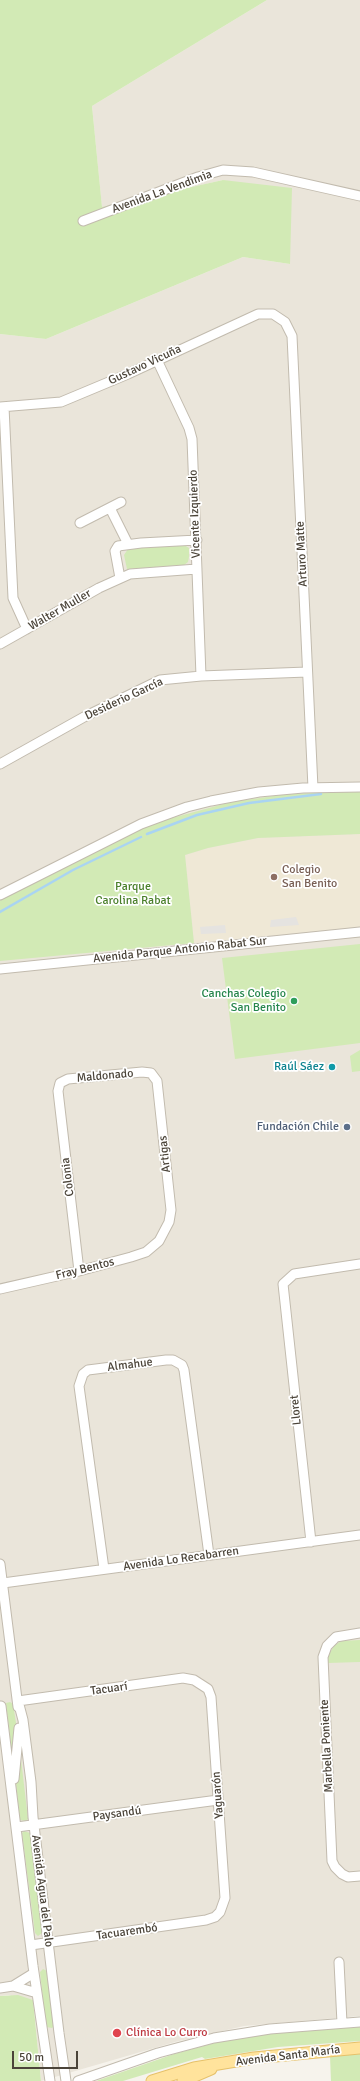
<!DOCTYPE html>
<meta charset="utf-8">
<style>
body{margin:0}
#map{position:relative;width:360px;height:2081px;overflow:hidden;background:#f6f3ec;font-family:Signika,sans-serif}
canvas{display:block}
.scale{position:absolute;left:12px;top:2051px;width:66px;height:18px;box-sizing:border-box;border:2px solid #4b4439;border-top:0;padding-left:5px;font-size:12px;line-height:14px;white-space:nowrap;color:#4b4439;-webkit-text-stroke:3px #fff;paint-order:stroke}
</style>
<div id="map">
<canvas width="360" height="2081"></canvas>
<div class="scale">50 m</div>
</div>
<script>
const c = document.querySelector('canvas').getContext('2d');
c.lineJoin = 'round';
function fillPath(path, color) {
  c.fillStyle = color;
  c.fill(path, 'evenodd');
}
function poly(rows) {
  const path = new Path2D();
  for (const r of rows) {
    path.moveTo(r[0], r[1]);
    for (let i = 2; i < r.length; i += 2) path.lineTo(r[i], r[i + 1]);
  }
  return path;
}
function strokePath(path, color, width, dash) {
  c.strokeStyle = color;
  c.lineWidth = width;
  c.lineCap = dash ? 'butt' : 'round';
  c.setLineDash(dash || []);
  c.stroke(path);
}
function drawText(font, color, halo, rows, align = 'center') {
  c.font = font + ' Signika,sans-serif';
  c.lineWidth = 3.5;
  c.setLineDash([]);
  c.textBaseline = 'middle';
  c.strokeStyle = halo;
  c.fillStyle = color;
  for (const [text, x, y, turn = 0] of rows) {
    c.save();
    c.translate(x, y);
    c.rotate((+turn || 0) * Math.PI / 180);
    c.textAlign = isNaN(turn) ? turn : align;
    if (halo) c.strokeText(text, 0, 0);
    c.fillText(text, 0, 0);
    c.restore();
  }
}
fillPath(poly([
 [267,0,360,0,360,2016,244,2026,175,2042,41,2081,33,2000,8,1995,0,1996,0,334,46,339,243,257,290,264,223,180,102,208,92,106]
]), '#eae5da');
fillPath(poly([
 [360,834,360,927,194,943,185,855,208,848,258,838]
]), '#efe8d6');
fillPath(poly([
 [0,0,267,0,92,106,102,207,223,180,292,188,290,264,243,257,46,339,0,334],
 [184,545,189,548,189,557,188,562,184,565,127,569,124,555,128,549],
 [360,791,360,834,258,838,208,848,185,855,194,943,0,961,0,900,132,833,161,821,231,802,288,794],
 [360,944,360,1043,235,1059,222,958],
 [360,1050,360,1071,352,1072,350,1056],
 [360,1640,360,1662,328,1663,328,1656,334,1646,341,1641],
 [10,1702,13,1704,17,1729,13,1761,6,1703],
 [21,1759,28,1819,26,1821,20,1820,16,1783],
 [24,1831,30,1833,42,1933,38,1936,35,1933,22,1833],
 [43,1969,47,1971,54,2026,52,2028,46,2027,40,1972],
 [18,1995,33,2000,41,2081,0,2081,0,1996],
 [360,2027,360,2041,278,2047,205,2059,202,2057,123,2081,96,2081,174,2054,225,2040,294,2030],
 [360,2054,360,2081,331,2081,330,2056]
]), '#d2eab5');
fillPath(poly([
 [296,917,299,925,270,927,271,920],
 [225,925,226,933,201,934,200,927]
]), '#e5e3e0');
strokePath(poly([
 [147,834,197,815,249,803,321,794],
 [0,912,73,870,141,837]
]), '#a9d4f2', 2.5);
const minor = poly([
 [83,221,198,177,223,170,253,172,360,196],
 [157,360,189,428,192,439,201,676],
 [0,407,61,402,128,374,258,314,273,314,285,322,292,336,313,788],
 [4,407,13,598,27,629],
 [110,508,128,544],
 [80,523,121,502],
 [120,578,115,551,118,546,141,543,197,540],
 [0,644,99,588,130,574,197,569],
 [0,764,84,717,160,680,201,676,307,672],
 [0,895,141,824,187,807,211,801,259,792,303,788,360,787],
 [0,969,360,932],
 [0,1289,79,1271,131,1257,146,1252,159,1241,169,1222,171,1210,157,1081,151,1073,142,1072,68,1079,60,1083,58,1091,79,1271],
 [311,1542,283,1284,294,1274,360,1264],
 [0,1564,18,1707],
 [104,1569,79,1386,83,1374,88,1370,96,1369,166,1360,173,1360,182,1365,184,1370,209,1555],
 [3,1583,360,1535],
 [360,1633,336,1637,327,1646,323,1657,332,1861,335,1867,342,1874,348,1877,360,1876],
 [18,1701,183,1678,194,1680,208,1689,211,1697,225,1898,220,1912,215,1917,206,1920,31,1945],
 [18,1701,23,1720,31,1782,33,1817,59,2033,66,2081],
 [1,1706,33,1966,50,2081],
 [14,1779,19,1728],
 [17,1827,218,1800],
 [339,1962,342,2023],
 [13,1986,34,1973],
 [0,1988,13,1986,37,1993],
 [78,2081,158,2053,214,2038,270,2029,360,2022]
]);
const major = poly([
 [152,2081,194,2068,254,2058,360,2048],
 [183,2081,211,2069]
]);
strokePath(minor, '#c2bbae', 11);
strokePath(major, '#e6c16a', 13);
strokePath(minor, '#fff', 9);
strokePath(major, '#ffe39c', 11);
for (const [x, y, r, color] of [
 [274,877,4,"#8d6e63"],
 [294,1001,4,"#2e9e5b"],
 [332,1067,4,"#0f9aa8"],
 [347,1127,4,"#5c6f8a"],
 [117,2033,5,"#e0444e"]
]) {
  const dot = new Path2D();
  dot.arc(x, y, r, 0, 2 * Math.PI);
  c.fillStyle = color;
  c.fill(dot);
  strokePath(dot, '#fff', 1.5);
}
drawText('12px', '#4b4439', '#fff', [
 ["Avenida La Vendimia",162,192,-20],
 ["Gustavo Vicuña",145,365,-25],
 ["Vicente Izquierdo",195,514,-92],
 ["Arturo Matte",302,554,-93],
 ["Walter Muller",60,610,-30],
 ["Desiderio García",124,699,-25],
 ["Avenida Parque Antonio Rabat Sur",180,950,-6],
 ["Maldonado",105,1076,-5],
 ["Artigas",165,1154,-96],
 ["Colonia",68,1177,-97],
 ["Fray Bentos",85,1269,-14],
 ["Almahue",130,1365,-7],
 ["Lloret",296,1410,-96],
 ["Avenida Lo Recabarren",181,1559,-8],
 ["Tacuarí",109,1689,-8],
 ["Marbella Poniente",327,1746,-93],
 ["Yaguarón",218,1795,-94],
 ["Paysandú",117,1814,-8],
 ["Avenida Agua del Palo",42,1891,83],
 ["Tacuarembó",127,1932,-8],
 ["Avenida Santa María",288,2056,-7]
]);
drawText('12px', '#785e54', '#fff', [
 ["Colegio",282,870],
 ["San Benito",282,884]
], 'left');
drawText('12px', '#4a7f2a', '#fff', [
 ["Parque",133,887],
 ["Carolina Rabat",133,901]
]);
drawText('12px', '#27864d', '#fff', [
 ["Canchas Colegio",286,994],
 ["San Benito",286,1008]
], 'right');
drawText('12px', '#0d838f', '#fff', [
 ["Raúl Sáez",324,1067]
], 'right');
drawText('12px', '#4e5e75', '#fff', [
 ["Fundación Chile",339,1127]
], 'right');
drawText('12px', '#be3a42', '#fff', [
 ["Clínica Lo Curro",126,2033]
], 'left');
</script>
